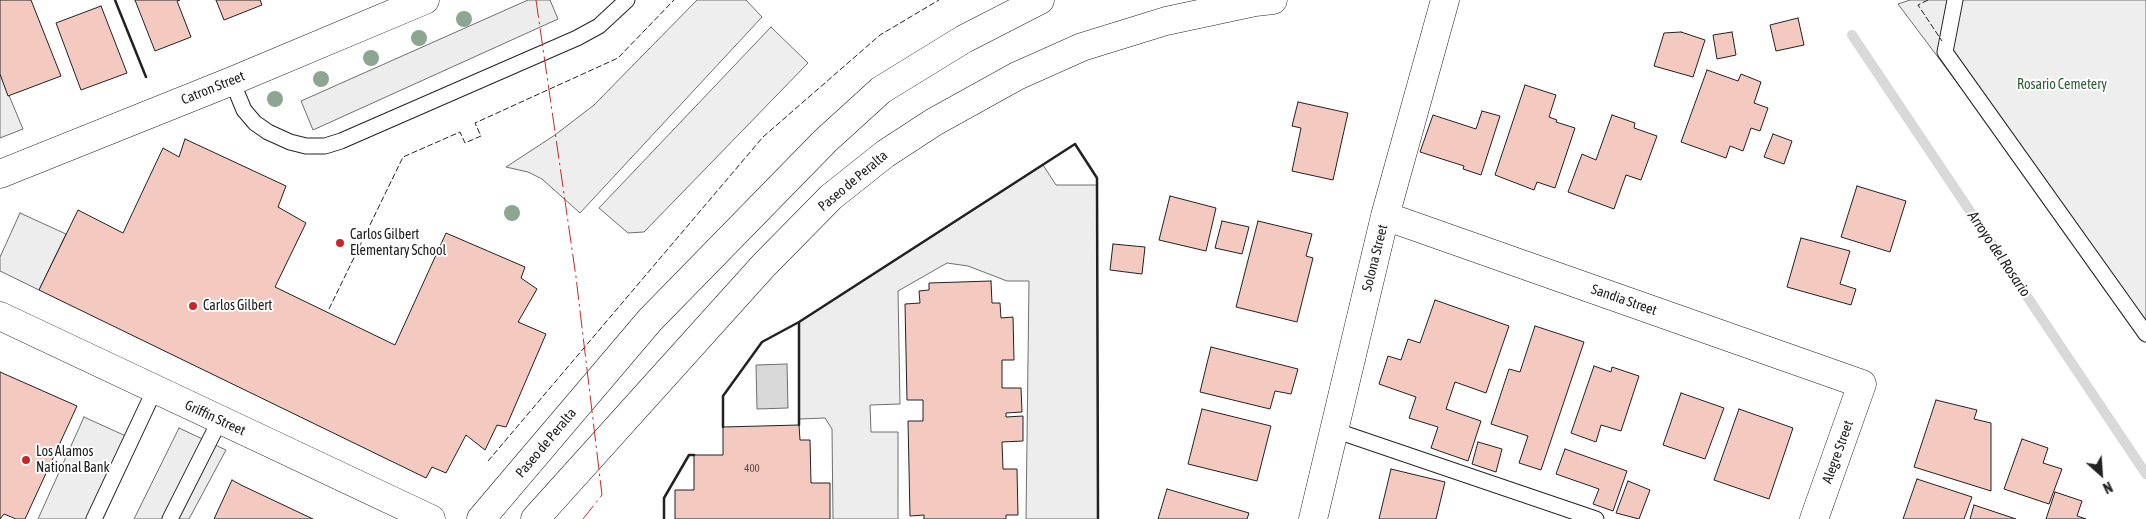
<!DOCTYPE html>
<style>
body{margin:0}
#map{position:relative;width:2146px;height:519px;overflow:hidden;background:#fff;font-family:"Asap Condensed",sans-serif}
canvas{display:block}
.north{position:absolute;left:2076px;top:449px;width:50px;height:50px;-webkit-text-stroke:4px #fff;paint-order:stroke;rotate:154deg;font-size:14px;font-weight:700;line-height:20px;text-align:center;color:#222}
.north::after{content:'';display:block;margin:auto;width:18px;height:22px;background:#222;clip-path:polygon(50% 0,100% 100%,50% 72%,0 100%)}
</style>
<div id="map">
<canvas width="2146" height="519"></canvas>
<div class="north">N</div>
</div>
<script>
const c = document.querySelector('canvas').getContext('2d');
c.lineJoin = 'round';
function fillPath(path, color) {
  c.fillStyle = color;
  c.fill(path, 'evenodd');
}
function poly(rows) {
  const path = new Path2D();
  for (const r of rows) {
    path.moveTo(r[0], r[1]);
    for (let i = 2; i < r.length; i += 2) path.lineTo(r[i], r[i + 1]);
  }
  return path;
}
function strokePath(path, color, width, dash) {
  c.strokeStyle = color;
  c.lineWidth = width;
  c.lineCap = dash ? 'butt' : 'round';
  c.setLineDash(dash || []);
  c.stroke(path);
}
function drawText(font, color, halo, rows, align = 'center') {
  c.font = font + ' "Asap Condensed",sans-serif';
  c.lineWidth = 4;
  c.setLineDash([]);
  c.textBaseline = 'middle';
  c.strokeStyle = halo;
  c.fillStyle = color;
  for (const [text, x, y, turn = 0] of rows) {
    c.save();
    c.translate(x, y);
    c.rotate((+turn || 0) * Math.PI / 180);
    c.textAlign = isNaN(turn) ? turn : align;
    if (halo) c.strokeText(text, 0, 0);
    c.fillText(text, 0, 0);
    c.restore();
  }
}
const green = poly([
 [697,0,746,0,762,17,580,213,542,179,528,172,506,167,555,135,594,105,697,0],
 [1910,0,2146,0,2146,334,1898,4,1910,0],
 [771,27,808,63,644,232,628,233,599,208,771,27]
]);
fillPath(green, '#eee');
strokePath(green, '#6f6f6f', 1);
const parking = poly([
 [528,0,550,0,558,19,313,130,301,101,528,0],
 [0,74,23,129,0,138,0,74],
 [1043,165,1056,185,1097,185,1098,519,1026,519,1029,281,1007,281,968,266,947,263,898,291,900,404,870,405,871,432,898,432,898,519,833,519,832,429,825,418,799,419,799,322,1043,165],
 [20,213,66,234,39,290,0,271,0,257,20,213],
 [84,417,128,437,90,519,38,519,84,417],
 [179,428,226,450,189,519,134,519,179,428]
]);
fillPath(parking, '#ededed');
strokePath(parking, '#6f6f6f', 1);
const water = poly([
 [787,364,788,408,757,409,756,365,787,364]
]);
fillPath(water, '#d9d9d9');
strokePath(water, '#6f6f6f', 1);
strokePath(poly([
 [1852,35,2146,474]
]), '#d9d9d9', 10);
const building = poly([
 [0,0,31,0,61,76,8,96,0,74,0,0],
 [135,0,180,0,177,1,191,37,155,51,135,0],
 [216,0,260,0,262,5,224,20,216,0],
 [101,6,127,73,81,90,56,23,101,6],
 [1798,18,1804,45,1776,51,1770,25,1798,18],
 [1681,32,1705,40,1693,77,1654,66,1664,33,1681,32],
 [1732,32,1736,55,1717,59,1713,35,1732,32],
 [1707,70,1738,81,1741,74,1761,82,1754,103,1768,108,1760,131,1751,128,1743,151,1730,146,1726,158,1681,142,1707,70],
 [1525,85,1556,95,1549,117,1557,120,1556,122,1575,128,1555,188,1537,182,1534,190,1495,175,1525,85],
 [1298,102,1348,113,1333,180,1292,171,1301,128,1292,126,1298,102],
 [1482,111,1500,116,1481,175,1463,169,1464,166,1420,152,1433,115,1476,129,1482,111],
 [1612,115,1635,123,1634,128,1657,136,1641,180,1626,175,1614,209,1568,192,1582,154,1596,160,1612,115],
 [1773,134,1792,141,1784,164,1764,157,1773,134],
 [185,139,286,186,278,207,306,223,275,287,395,345,446,233,525,267,521,278,537,289,518,322,546,334,506,427,497,425,485,450,466,435,446,473,432,467,426,478,39,290,78,210,123,233,163,148,179,157,185,139],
 [1857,186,1906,201,1890,252,1841,237,1857,186],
 [1170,196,1216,208,1206,251,1159,240,1170,196],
 [1222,221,1249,227,1242,254,1215,248,1222,221],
 [1258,221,1312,234,1306,256,1313,258,1297,322,1236,307,1258,221],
 [1801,238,1850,251,1840,284,1856,289,1851,305,1787,287,1801,238],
 [1113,244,1145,247,1142,274,1110,270,1113,244],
 [991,281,992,303,1000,303,1001,318,1013,317,1014,360,1002,360,1002,388,1021,388,1022,412,1006,413,1006,417,1023,416,1023,441,1002,442,1003,469,1017,469,1018,515,1006,515,1006,519,924,519,924,515,910,516,908,421,923,421,923,400,907,400,905,304,920,303,919,291,929,290,929,283,991,281],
 [1435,300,1509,326,1486,393,1455,382,1446,409,1481,421,1468,461,1431,448,1438,427,1409,418,1416,397,1379,384,1388,356,1401,360,1408,339,1420,343,1435,300],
 [1535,326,1584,342,1541,470,1519,463,1528,436,1491,424,1509,369,1520,372,1535,326],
 [1211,347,1298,369,1291,394,1275,391,1270,409,1200,392,1211,347],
 [1594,366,1611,372,1612,367,1639,376,1621,431,1601,425,1596,442,1571,433,1594,366],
 [0,372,77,406,25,519,16,519,4,514,0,519,0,372],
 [1681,393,1724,408,1705,459,1663,445,1681,393],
 [1936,400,1977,410,1974,419,1991,423,1991,491,1914,467,1936,400],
 [1202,409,1271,426,1257,481,1188,464,1202,409],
 [1739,409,1793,428,1769,499,1714,480,1739,409],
 [799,425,800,440,810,440,811,483,830,483,830,519,675,519,675,490,694,490,694,455,723,455,723,427,799,425],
 [2022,439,2048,448,2043,463,2062,469,2049,504,2004,489,2022,439],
 [1478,442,1502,449,1496,472,1472,464,1478,442],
 [1565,449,1627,471,1613,511,1593,504,1599,489,1556,474,1565,449],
 [1391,469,1445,482,1436,519,1379,519,1391,469],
 [1917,479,1972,497,1964,519,1903,519,1917,479],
 [232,480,241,485,313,519,214,519,232,480],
 [1628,481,1650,490,1639,519,1616,513,1628,481],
 [1167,489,1249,513,1247,519,1158,519,1167,489],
 [2055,492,2082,501,2077,516,2086,519,2046,519,2055,492],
 [1974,505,2016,519,1970,519,1974,505]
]);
fillPath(building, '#f3c9c0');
strokePath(building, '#222', 1);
const service = poly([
 [1955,0,1945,52,2146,334],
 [232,81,244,110,255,123,268,132,290,142,306,146,325,146,341,141,577,38,599,26,627,0],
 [1334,430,1596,519],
 [94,519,155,389],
 [170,519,220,420]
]);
const minor = poly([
 [1385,216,1862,384,1814,519],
 [1313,519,1385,216,1445,0]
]);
const tertiary = poly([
 [0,174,232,81,425,0],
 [0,316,431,519]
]);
const secondary = poly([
 [481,519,650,320,825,141,881,90,964,39,1040,0],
 [535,519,764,265,831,197,885,154,934,122,1017,76,1082,47,1166,21,1255,2,1273,0]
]);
strokePath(service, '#222', 17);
strokePath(minor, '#222', 29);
strokePath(tertiary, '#222', 29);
strokePath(secondary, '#222', 29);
strokePath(service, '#fff', 15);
strokePath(minor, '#fff', 28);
strokePath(tertiary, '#fff', 28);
strokePath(secondary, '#fff', 28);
strokePath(poly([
 [1928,0,1918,5,1942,41],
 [329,309,403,157,460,132,465,143,481,136,475,123,618,58,674,0],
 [488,461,763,137,880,35,939,0]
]), '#222', 1, [6, 2.5]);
strokePath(poly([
 [115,0,146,77],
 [799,322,1075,144,1097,178,1098,519],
 [723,427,723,396,762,342,799,322,799,425],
 [664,519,664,498,689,455,694,455]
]), '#222', 2.5);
strokePath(poly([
 [536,0,576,277,602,495,583,519]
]), '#c62828', 1, [18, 4, 2.5, 4]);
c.fillStyle = '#8da692';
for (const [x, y] of [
 [464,19],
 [419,38],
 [371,58],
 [321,79],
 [275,99],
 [512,213]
]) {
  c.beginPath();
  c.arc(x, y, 8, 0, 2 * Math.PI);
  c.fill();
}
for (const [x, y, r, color] of [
 [340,243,5,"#c62828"],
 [193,306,5,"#c62828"],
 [26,460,5,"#c62828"]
]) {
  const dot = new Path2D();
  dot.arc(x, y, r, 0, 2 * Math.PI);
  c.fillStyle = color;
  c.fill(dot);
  strokePath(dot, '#fff', 2);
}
drawText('11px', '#564c4a', null, [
 ["400",752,469]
]);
drawText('14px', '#2f5e38', '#fff', [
 ["Rosario Cemetery",2062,85]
]);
drawText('14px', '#222', '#fff', [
 ["Catron Street",213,88,-22],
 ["Paseo de Peralta",853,181,-40],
 ["Solona Street",1375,258,-76],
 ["Sandia Street",1624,300,19],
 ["Griffin Street",215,418,25],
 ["Paseo de Peralta",546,443,-50],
 ["Alegre Street",1838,452,-70]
]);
drawText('14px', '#222', '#fff', [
 ["Carlos Gilbert",350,235],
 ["Elementary School",350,251],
 ["Carlos Gilbert",203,306],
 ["Los Alamos",36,452],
 ["National Bank",36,468]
], 'left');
drawText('italic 15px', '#222', '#fff', [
 ["Arroyo del Rosario",1999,254,56]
]);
</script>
